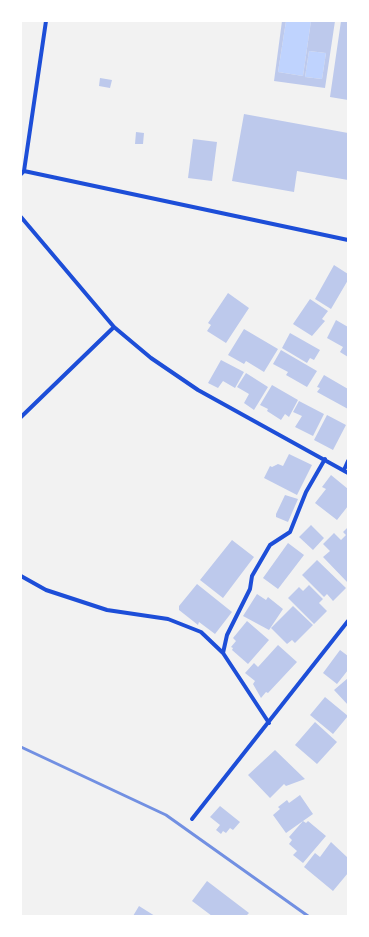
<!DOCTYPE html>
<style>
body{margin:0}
#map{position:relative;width:369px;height:937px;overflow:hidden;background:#f2f2f2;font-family:Ubuntu,sans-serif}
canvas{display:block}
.frame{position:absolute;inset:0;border:22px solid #fff;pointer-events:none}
</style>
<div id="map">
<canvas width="369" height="937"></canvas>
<div class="frame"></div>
</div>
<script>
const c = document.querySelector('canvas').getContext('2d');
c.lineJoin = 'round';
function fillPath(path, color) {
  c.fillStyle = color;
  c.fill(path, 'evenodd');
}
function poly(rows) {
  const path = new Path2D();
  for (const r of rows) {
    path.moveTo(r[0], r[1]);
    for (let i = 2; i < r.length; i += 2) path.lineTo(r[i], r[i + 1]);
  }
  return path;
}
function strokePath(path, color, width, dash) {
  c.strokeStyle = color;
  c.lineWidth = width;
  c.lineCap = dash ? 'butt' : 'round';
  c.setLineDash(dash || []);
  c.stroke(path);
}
fillPath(poly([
 [286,21,311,21,303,76,278,72],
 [309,51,326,53,322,79,305,77]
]), '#bfd3fe');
fillPath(poly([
 [282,21,286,21,278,72,303,76,311,21,335,21,325,88,274,81],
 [309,51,326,53,322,79,305,77],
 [341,21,348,21,348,100,330,97],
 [100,78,112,80,110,88,99,86],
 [244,114,348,133,348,180,297,171,294,192,232,181],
 [136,132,144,133,143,144,135,144],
 [193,139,217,142,212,181,188,178],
 [334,265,348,274,348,280,331,309,315,299],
 [228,293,249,308,226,343,207,331,211,325,208,323],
 [310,299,328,311,322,319,325,321,312,336,293,324],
 [336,320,348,327,348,357,340,352,343,347,327,338],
 [244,329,278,349,264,372,246,361,244,364,228,355],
 [290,333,320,350,314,360,310,358,307,363,282,348],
 [281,350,317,371,307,387,286,375,288,372,273,364],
 [221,360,244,372,235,388,223,381,218,388,208,383],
 [246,373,268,387,254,410,244,403,249,394,237,387],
 [324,375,348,389,348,409,317,392,320,388,317,387],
 [272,385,298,400,289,417,285,414,281,420,267,411,268,409,260,405],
 [299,401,324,414,313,436,295,427,302,416,293,412],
 [327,415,346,425,333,450,314,440],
 [289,454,312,465,297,495,264,478,270,466,272,467,278,464,283,466],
 [331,475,348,489,348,506,337,520,315,503,326,489,322,487],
 [285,495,298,499,288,522,276,517,276,514],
 [311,525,324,538,313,550,299,537],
 [348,527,348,583,323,557,330,551,323,544,334,533,341,540,346,535,343,532],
 [232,540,254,557,223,598,200,580],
 [288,543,304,555,278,589,263,578],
 [317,560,346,588,333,601,327,594,324,597,302,575],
 [197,584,232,612,215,634,199,622,198,625,179,610,179,606],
 [309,585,323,599,319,603,327,611,314,624,288,598,299,587,303,591],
 [257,594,266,600,268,597,283,609,269,630,243,616],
 [293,606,313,625,295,643,292,640,287,644,271,628],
 [247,621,269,640,248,664,232,650,233,648,231,647,236,641,233,638],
 [278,645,297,662,268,693,266,692,261,698,253,684,255,681,245,673,254,663,258,667],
 [340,650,348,656,348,670,337,684,323,673],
 [348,678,348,705,334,690],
 [325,697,348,716,333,734,310,715],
 [315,722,337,742,317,764,295,745],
 [275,750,305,779,286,786,284,784,270,798,248,775],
 [300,795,313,814,303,821,306,823,308,821,326,836,303,863,293,855,297,851,289,844,292,840,289,837,303,821,286,833,273,815,280,809,278,807,287,800,289,803],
 [220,806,240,822,233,830,230,828,226,833,223,831,221,834,216,830,220,825,210,817],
 [331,842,348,858,348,873,333,891,304,867,315,853,320,857],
 [207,881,249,913,246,916,212,916,192,901],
 [139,906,155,916,133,916]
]), '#bdc9ec');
strokePath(poly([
 [24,171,348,240],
 [21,174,24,171,46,21],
 [21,217,114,327,151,358,198,390,348,473],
 [21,417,114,327],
 [344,470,348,461],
 [21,576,46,590,107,610,168,619,201,632,223,653,269,723],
 [223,653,227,635,250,589,252,576,270,545,290,532,306,492,325,459],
 [192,819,348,621]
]), '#1d4ed8', 4);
strokePath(poly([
 [21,747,166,815,308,916]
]), '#7290e2', 3);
</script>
